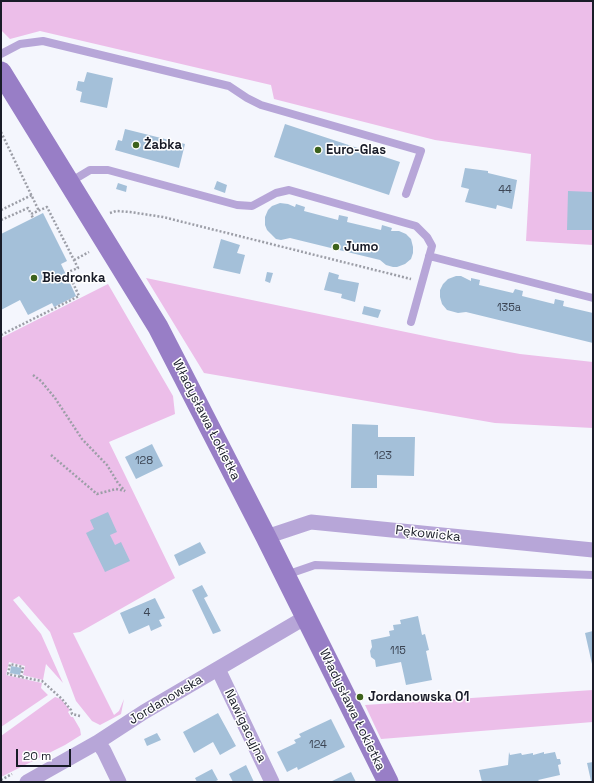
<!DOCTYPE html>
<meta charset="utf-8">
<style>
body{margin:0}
#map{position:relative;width:594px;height:783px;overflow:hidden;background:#f4f6fd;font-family:"Space Grotesk",sans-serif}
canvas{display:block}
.frame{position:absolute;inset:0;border:2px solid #191c28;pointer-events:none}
.scale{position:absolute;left:16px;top:749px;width:55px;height:18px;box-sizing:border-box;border:2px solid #191c28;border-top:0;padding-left:5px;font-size:12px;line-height:14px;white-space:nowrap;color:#191c28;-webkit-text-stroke:3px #fff;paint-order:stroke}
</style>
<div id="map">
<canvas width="594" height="783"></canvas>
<div class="frame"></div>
<div class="scale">20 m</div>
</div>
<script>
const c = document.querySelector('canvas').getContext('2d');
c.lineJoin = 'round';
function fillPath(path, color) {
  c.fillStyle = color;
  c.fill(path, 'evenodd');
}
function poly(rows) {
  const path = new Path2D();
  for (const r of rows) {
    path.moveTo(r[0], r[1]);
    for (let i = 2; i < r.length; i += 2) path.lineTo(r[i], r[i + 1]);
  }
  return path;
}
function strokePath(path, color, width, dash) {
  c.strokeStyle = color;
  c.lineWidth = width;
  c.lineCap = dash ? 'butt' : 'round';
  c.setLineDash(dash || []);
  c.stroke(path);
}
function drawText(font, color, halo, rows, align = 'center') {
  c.font = font + ' "Space Grotesk",sans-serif';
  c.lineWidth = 3;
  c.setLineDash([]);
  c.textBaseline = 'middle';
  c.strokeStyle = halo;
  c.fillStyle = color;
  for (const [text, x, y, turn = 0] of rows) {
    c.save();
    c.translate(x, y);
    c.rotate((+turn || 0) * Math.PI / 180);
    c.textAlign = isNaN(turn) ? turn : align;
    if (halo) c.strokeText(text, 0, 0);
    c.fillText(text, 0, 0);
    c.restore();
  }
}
fillPath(poly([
 [1,1,593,1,593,245,526,241,531,154,435,140,274,99,271,85,40,31,10,39,1,30],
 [146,278,449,341,520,354,593,362,593,428,495,423,204,373],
 [108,284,173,396,175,414,109,442,175,578,80,632,73,633,114,715,119,711,124,699,121,714,100,725,92,721,76,701,50,632,19,596,13,600,41,634,63,683,46,664,43,680,23,675,25,666,9,662,6,675,42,683,41,688,48,695,1,727,1,338],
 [593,690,593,722,381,739,365,705],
 [55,697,61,699,70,710,68,712,71,717,73,717,80,729,81,735,65,745,1,777,1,736]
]), '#ecbee9');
fillPath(poly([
 [87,72,113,78,107,108,80,102,82,92,76,90,78,81,84,82],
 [285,124,400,162,389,195,274,157],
 [125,129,185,144,179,168,115,150,118,140,122,141],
 [465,168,488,171,488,173,517,180,512,209,497,205,496,209,465,202,469,189,461,187],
 [217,181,227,185,225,193,214,189],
 [118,183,127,186,126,192,116,189],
 [568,191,593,192,593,230,567,230],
 [280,203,288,204,295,207,296,204,305,207,304,211,338,220,339,215,348,217,347,222,381,230,382,225,392,228,391,231,399,231,406,234,411,239,413,247,413,253,411,259,405,264,397,267,393,267,386,265,380,260,290,238,281,240,276,239,267,230,265,225,265,217,268,210,272,206],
 [43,213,67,261,61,264,76,296,54,307,52,303,28,315,20,300,1,310,1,234],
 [221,239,240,245,237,253,245,255,240,274,213,268],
 [267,272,273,273,270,283,265,281],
 [329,272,339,275,338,279,359,283,355,302,341,298,342,294,324,290],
 [456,276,461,276,471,281,471,278,480,280,479,285,513,293,515,289,523,291,522,296,554,304,555,299,564,301,563,306,593,313,593,343,466,312,458,313,447,310,442,304,440,297,440,290,443,284,448,279],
 [364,306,381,310,378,318,362,314],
 [352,424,378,425,378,437,415,437,414,476,377,475,377,488,351,488],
 [152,444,163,466,136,479,125,457],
 [108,512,117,532,110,535,115,545,121,542,130,561,105,572,86,533,94,529,90,520],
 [200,542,206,553,179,566,174,555],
 [202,585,208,596,204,598,221,631,213,634,192,590],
 [155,598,165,618,159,620,162,626,151,631,149,625,129,634,120,613],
 [418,616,422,635,425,634,429,650,426,651,432,680,406,685,401,662,376,667,375,660,371,657,370,651,372,647,371,640,390,636,389,631,394,630,393,625,401,624,400,620],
 [593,631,593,664,592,664,585,633],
 [11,666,22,668,20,675,10,673],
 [218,713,236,746,220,755,213,742,194,753,183,732],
 [331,719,345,747,298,770,297,767,287,772,277,752,296,743,294,740,301,737,299,734],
 [157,733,161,740,147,746,144,739],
 [509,752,510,755,521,753,522,755,533,753,533,755,544,752,544,754,555,752,557,759,560,759,561,764,558,765,560,775,538,780,539,781,535,782,482,782,479,770,508,765],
 [593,762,593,781,591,781,587,763],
 [246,765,254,782,233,782,229,774],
 [212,769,218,780,214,782,197,782,195,778],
 [351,772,356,782,330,782]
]), '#a4c0d9');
strokePath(poly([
 [1,132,39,211],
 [1,210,32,195],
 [110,213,116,211,130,212,163,217,411,279],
 [1,220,28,208,31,214],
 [74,260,89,252],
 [1,335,79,296,68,272,78,268,47,207,31,214,33,218],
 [33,375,41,381,55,398,82,439,107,465,118,483,125,491],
 [51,455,97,494,116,489,125,491],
 [21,677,23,667,10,664,8,674,21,677,42,681,62,699,71,710,72,714,80,716],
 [1,780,12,774]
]), '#9c9ea7', 2.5, [2, 2]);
strokePath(poly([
 [1,54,20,44,43,41,229,86,247,98,261,105,421,151,406,194],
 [70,182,90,170,108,170,237,205,252,206,276,193,289,190,416,226,427,237,432,246,411,322],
 [429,256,593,298],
 [286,575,315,565,593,575]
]), '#b7a6d8', 8);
strokePath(poly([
 [266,537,311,522,593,550],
 [218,669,272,782],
 [98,742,104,751,119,782],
 [27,782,98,742,144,712,306,617]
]), '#b7a6d8', 15);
strokePath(poly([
 [1,72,158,327,266,537,388,782]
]), '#987ec6', 21);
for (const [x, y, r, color] of [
 [136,145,4,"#3d621c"],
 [318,150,4,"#3d621c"],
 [336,247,4,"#3d621c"],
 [34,278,4,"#3d621c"],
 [360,697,4,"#3d621c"]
]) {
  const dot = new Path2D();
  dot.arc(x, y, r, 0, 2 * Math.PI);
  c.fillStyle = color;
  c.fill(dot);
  strokePath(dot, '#fff', 1.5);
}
drawText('11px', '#3c4554', null, [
 ["44",505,190],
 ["135a",509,308],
 ["123",383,456],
 ["128",144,461],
 ["4",147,613],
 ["115",398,651],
 ["124",318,745]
]);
drawText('bold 13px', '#191c28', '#fff', [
 ["Żabka",144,145],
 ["Euro-Glas",326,150],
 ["Jumo",344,247],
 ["Biedronka",42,278],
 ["Jordanowska 01",368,697]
], 'left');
drawText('13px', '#191c28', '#fff', [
 ["Władysława Łokietka",206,420,63],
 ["Pękowicka",428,534,6],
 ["Jordanowska",166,700,-31],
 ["Władysława Łokietka",352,710,64],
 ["Nawigacyjna",245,726,64]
]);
</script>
